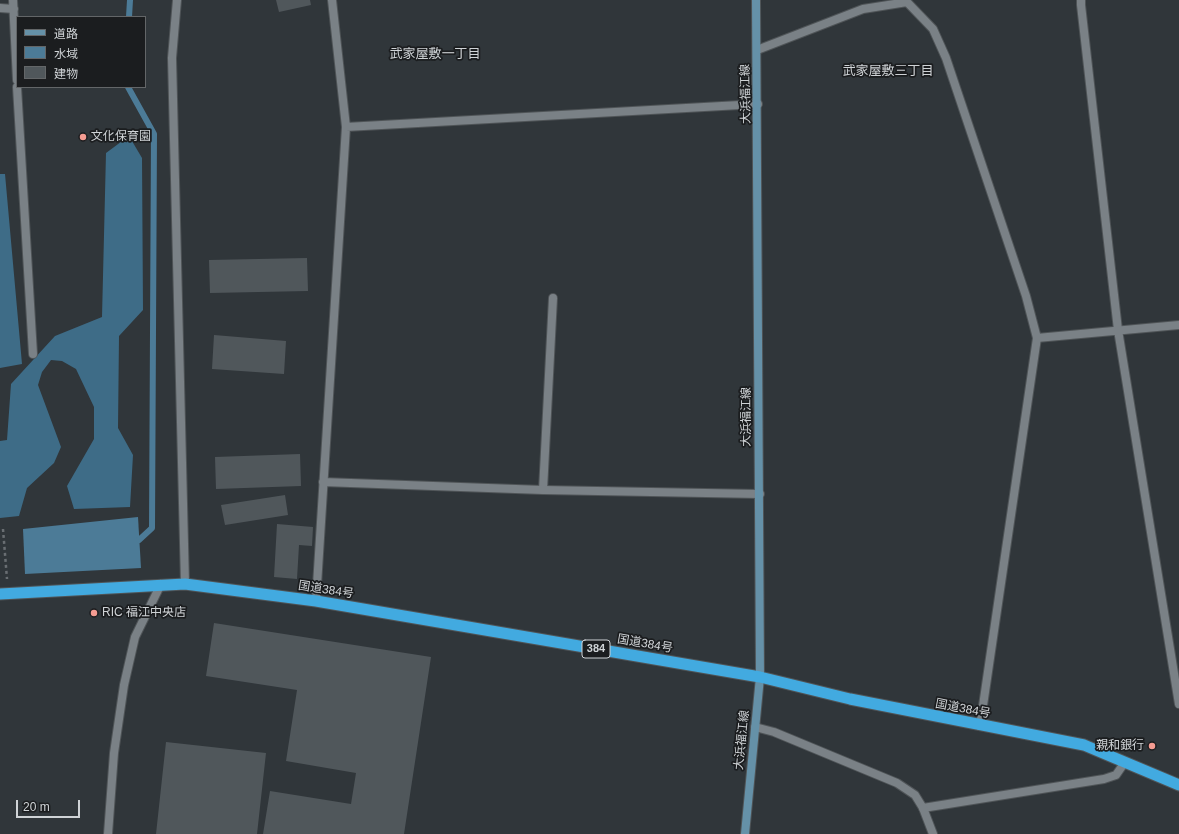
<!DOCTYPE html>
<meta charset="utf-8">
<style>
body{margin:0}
#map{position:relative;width:1179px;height:834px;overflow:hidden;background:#30363a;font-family:Arial,"Noto Sans JP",sans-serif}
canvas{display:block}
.legend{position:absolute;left:16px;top:16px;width:130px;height:72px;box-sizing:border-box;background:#1b1d1f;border:1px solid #636668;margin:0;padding:5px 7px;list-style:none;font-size:12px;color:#cfd3d6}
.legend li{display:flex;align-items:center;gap:8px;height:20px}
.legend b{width:20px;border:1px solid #636668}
.scale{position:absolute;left:16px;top:800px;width:64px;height:18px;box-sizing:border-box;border:2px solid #cfd3d6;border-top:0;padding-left:5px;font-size:12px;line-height:14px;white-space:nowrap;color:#cfd3d6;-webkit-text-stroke:3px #1b1d1f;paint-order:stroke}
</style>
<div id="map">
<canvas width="1179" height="834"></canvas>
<ul class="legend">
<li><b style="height:5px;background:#6591a8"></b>道路</li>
<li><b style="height:11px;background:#4c7b97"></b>水域</li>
<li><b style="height:11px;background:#50575b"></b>建物</li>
</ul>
<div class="scale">20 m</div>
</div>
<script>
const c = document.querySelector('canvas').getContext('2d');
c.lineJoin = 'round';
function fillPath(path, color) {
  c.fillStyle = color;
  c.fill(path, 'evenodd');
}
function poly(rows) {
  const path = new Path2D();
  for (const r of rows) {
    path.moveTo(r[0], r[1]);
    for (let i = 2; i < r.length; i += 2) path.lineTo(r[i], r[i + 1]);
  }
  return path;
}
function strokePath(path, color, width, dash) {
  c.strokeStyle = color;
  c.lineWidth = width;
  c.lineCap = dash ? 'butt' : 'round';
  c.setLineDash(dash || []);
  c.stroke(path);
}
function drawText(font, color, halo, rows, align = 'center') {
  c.font = font + ' Arial,"Noto Sans JP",sans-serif';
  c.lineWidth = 3.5;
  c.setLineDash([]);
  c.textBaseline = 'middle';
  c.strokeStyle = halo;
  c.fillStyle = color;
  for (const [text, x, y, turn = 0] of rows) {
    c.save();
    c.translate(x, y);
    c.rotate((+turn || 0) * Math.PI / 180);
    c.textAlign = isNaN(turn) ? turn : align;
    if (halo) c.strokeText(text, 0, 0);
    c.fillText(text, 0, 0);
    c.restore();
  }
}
fillPath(poly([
 [129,136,142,158,143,310,119,336,118,428,133,455,130,507,74,509,67,486,94,439,94,407,76,369,62,361,51,360,42,372,38,385,61,447,54,463,27,488,19,516,0,518,0,441,7,440,11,384,55,336,102,317,106,153],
 [0,174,5,174,22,364,0,368]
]), '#3e6c87');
fillPath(poly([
 [138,517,141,568,25,574,23,529]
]), '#4c7b97');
strokePath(poly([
 [129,17,130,0],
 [128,87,154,134,152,528,139,540]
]), '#4c7b97', 6);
fillPath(poly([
 [276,0,310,0,311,5,279,12],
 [307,258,308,291,210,293,209,260],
 [214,335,286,341,284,374,212,369],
 [300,454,301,486,216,489,215,457],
 [285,495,288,515,225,525,221,505],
 [277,524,313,527,312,546,299,545,297,579,274,577],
 [214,623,431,657,404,834,263,834,270,791,351,804,356,773,286,761,297,690,206,676],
 [166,742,266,753,257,834,156,834]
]), '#50575b');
const service = poly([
 [543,490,553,298],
 [923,808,1104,779,1116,775,1125,762]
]);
const minor = poly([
 [13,0,17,80],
 [1081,0,1081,5,1118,330,1179,704],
 [0,8,14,9],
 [757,50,863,9,907,2,933,29,946,58,1026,296,1037,338,980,726],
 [17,87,33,354],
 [346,127,758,104],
 [1037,338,1179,325],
 [323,482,543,490,760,494],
 [316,601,346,127,332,0],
 [755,727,774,732,897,783,915,795,923,808,933,834]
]);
const tertiary = poly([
 [177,0,172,58,185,584],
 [108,834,114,753,124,685,135,637,161,584]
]);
const secondary = poly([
 [745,834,760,677,756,0]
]);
const trunk = poly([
 [0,594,185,584,316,601,760,677,850,699,1084,745,1179,785]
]);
strokePath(service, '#4f5457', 10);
strokePath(minor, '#4f5457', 10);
strokePath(tertiary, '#4f5457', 10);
strokePath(secondary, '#4f5457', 10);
strokePath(trunk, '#4f5457', 13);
strokePath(poly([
 [3,529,7,579]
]), '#696e72', 2.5, [3, 3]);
strokePath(service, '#7a8186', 8);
strokePath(minor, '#7a8186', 8);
strokePath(tertiary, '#7a8186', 8);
strokePath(secondary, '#6591a8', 8);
strokePath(trunk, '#42aae0', 11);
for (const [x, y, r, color] of [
 [83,137,4,"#f59c92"],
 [94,613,4,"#f59c92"],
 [1152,746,4,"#f59c92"]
]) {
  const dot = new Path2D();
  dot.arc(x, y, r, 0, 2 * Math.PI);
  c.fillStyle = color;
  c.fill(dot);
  strokePath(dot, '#1b1d1f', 1.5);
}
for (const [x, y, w] of [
 [596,649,28]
]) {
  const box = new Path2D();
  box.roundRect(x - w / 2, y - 9, w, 18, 3);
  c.fillStyle = '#1b1d1f';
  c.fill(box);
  strokePath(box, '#cfd3d6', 1);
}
drawText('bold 11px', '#cfd3d6', null, [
 ["384",596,649]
]);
drawText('12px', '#cfd3d6', '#1b1d1f', [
 ["大浜福江線",746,94,-91],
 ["大浜福江線",747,417,-90],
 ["国道384号",326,590,9],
 ["国道384号",645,644,10],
 ["国道384号",963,709,11],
 ["大浜福江線",742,740,-84]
]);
drawText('12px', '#cfd3d6', '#1b1d1f', [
 ["文化保育園",91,137],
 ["RIC 福江中央店",102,613],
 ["親和銀行",1144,746,"right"]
], 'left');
drawText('13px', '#cfd3d6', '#1b1d1f', [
 ["武家屋敷一丁目",435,54],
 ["武家屋敷三丁目",888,71]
]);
</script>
